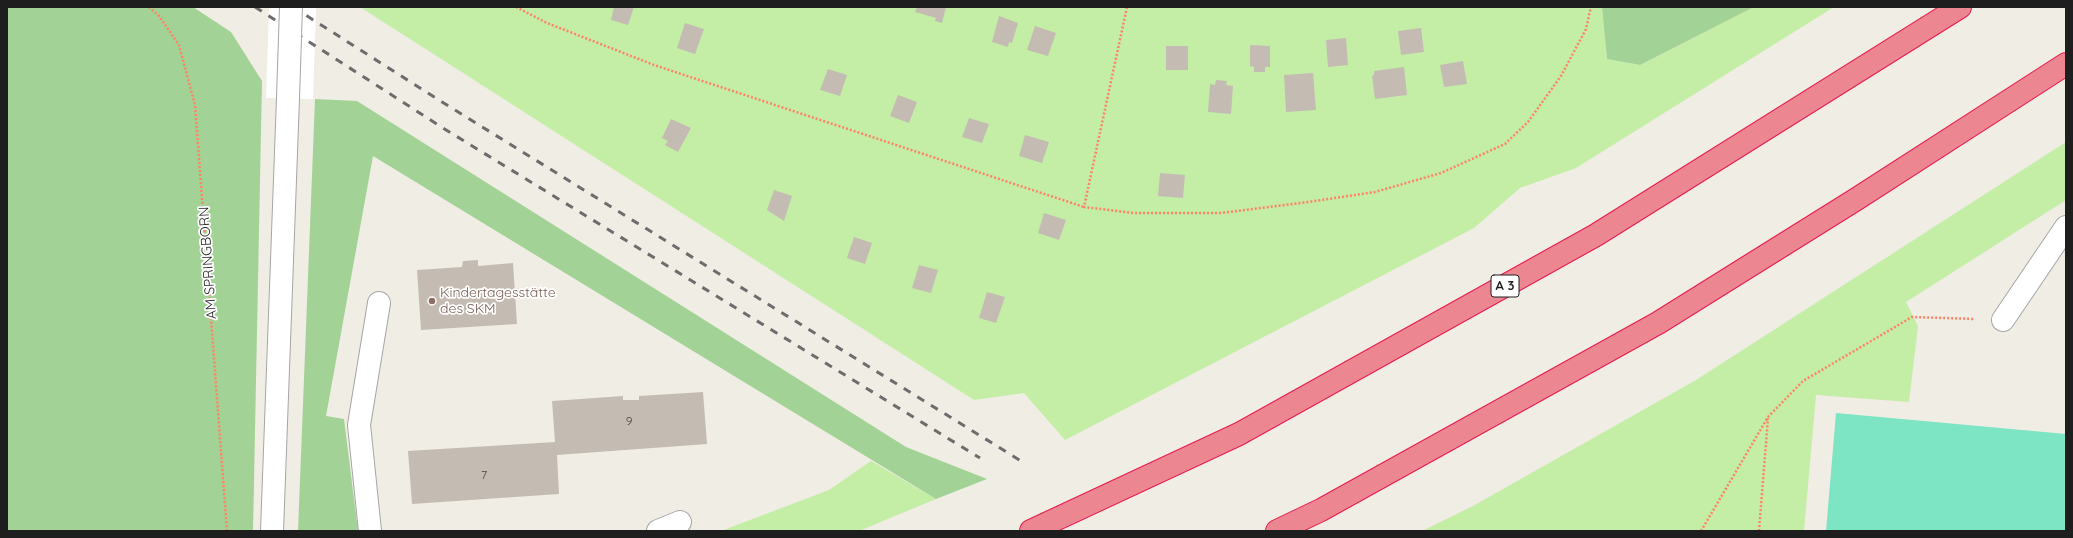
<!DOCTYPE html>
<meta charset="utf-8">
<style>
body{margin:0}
#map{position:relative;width:2073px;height:538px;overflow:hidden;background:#f0ede4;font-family:Quicksand,sans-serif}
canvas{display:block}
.frame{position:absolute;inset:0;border:8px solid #1e1e1e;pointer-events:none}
</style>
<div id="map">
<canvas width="2073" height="538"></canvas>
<div class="frame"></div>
</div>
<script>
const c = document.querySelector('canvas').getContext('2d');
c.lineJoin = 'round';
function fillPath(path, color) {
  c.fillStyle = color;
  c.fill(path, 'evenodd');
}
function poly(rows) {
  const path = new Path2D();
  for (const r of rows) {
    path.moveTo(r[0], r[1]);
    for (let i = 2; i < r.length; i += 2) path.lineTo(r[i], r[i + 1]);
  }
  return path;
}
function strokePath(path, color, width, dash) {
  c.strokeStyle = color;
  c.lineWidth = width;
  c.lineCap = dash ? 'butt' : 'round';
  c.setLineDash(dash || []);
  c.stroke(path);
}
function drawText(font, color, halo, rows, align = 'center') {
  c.font = font + ' Quicksand,sans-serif';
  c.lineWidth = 3.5;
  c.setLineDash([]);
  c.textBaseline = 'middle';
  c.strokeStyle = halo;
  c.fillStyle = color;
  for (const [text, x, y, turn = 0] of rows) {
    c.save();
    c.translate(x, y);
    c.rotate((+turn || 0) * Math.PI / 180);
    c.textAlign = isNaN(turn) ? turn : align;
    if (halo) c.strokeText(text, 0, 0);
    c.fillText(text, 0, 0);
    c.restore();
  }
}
fillPath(poly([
 [360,7,1602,7,1607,59,1640,65,1754,7,1834,7,1576,168,1520,188,1474,228,1065,440,1024,393,974,400],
 [2066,142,2066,200,1906,302,1918,326,1909,402,1816,395,1804,531,1422,531,1473,506,1696,380],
 [871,461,936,499,859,531,721,531,829,490]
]), '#c4eda6');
fillPath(poly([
 [7,7,193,7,231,32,262,81,253,531,7,531],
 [1602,7,1754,7,1640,65,1607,59],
 [315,99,357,101,906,447,987,479,936,499,373,156,326,416,344,419,358,531,298,531]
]), '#a3d296');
fillPath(poly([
 [1836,413,2066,434,2066,531,1826,531]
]), '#7de4c4');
fillPath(poly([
 [269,7,316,7,313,99,266,98]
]), '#fff');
fillPath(poly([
 [614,7,634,7,628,25,611,20],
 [917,7,946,7,942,23,935,21,936,18,915,12],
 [999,16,1018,23,1012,43,1009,42,1008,47,992,42],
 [685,23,704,29,695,54,677,48],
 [1035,26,1056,33,1048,56,1027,50],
 [1421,28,1424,52,1401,55,1398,31],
 [1346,38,1348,65,1328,67,1326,40],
 [1250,45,1270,46,1270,67,1265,67,1265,72,1254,72,1254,67,1250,66],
 [1166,46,1188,46,1188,70,1166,70],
 [1463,61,1467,84,1444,87,1440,65],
 [1404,67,1407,95,1375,99,1372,76,1374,75,1374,71],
 [828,69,847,75,840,96,820,90],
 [1313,73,1316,110,1286,112,1284,75],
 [1216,80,1227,81,1226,85,1233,86,1231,114,1208,112,1210,84,1215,85],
 [898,95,917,102,909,123,890,116],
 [969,118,989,124,982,143,962,137],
 [671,119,691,128,678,152,665,145,668,141,662,138],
 [1025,135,1049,142,1042,163,1019,156],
 [1160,173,1185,175,1183,198,1158,196],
 [774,190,792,196,784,221,767,210],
 [1044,213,1066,220,1059,240,1038,233],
 [854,237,872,243,865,264,847,258],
 [478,260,478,266,513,263,517,324,421,330,417,270,462,267,463,261],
 [919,265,938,270,931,293,912,288],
 [987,292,1005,297,996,323,979,318],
 [703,392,707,444,557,455,559,494,412,504,408,451,555,442,552,401,623,396,623,400,639,400,639,396]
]), '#c4bcb3');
const minor = poly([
 [2003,320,2066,227],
 [272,531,288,98],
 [370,531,359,425,379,303],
 [658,531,680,522]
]);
const highway = poly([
 [1031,531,1239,434,1596,235,1960,7],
 [1277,531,1321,510,1658,323,1855,200,2066,64]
]);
strokePath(minor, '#a5a5a5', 24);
strokePath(highway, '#e6194f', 24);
strokePath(poly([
 [149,7,159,16,179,45,195,105,227,531],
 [516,7,547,23,654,65,1084,207],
 [1127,7,1084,207,1134,213,1222,213,1308,202,1375,192,1441,173,1505,144,1528,122,1561,76,1586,29,1591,7],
 [1701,531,1768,417,1803,381,1912,317,1975,319],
 [1759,531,1768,418]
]), '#ff8266', 2.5, [2, 2]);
strokePath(minor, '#fff', 22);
strokePath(highway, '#ec8791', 22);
strokePath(poly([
 [255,7,443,128,980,458],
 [293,7,442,102,1021,461]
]), '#6c6c6c', 3, [8, 8]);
const minorBridge = poly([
 [288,98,291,7]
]);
strokePath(minorBridge, '#a5a5a5', 24, []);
strokePath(minorBridge, '#fff', 22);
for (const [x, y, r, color] of [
 [432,301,4,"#8d6e63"]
]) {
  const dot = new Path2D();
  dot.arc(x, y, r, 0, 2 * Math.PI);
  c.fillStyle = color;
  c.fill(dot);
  strokePath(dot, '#fff', 1.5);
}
drawText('12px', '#484643', null, [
 ["9",629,421],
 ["7",484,475]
]);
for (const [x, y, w] of [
 [1505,286,28]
]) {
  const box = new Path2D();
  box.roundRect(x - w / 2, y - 11, w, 22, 3);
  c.fillStyle = '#fff';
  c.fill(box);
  strokePath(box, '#1e1e1e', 1);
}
drawText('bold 13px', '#1e1e1e', null, [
 ["A 3",1505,286]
]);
drawText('14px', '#1e1e1e', '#fff', [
 ["AM SPRINGBORN",208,263,-94]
]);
drawText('14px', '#785e54', '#fff', [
 ["Kindertagesstätte",440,293],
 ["des SKM",440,309]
], 'left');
</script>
